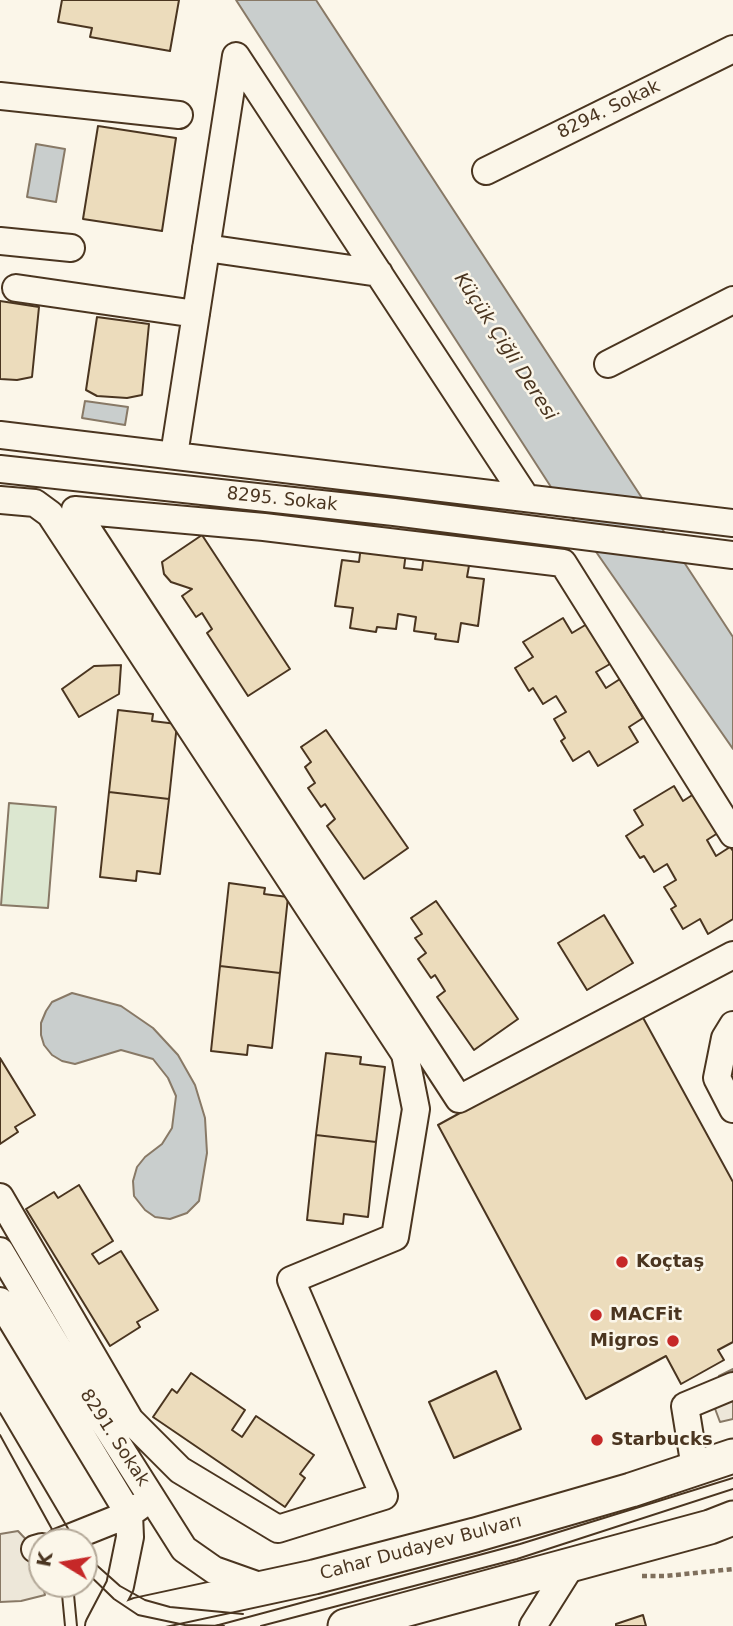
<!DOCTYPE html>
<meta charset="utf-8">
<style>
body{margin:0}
#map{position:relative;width:733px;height:1626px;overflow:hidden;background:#fbf6e9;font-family:"DejaVu Sans",sans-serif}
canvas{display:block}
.north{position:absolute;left:28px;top:1528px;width:70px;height:70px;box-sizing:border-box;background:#fbf6e9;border:2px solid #b4a999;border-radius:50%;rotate:281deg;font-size:19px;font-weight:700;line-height:28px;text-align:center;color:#4a3520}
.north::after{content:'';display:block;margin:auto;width:24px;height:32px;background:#c62828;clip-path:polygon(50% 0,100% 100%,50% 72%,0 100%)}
</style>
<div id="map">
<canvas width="733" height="1626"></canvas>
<div class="north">K</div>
</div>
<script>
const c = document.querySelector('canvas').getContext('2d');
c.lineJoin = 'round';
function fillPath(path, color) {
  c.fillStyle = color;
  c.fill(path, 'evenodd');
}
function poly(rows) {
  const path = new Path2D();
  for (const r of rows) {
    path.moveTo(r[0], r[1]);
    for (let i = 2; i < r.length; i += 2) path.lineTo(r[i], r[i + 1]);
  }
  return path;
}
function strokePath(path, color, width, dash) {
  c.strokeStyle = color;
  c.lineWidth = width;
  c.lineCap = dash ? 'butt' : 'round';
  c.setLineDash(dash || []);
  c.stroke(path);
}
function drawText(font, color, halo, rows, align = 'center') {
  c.font = font + ' "DejaVu Sans",sans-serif';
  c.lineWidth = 5;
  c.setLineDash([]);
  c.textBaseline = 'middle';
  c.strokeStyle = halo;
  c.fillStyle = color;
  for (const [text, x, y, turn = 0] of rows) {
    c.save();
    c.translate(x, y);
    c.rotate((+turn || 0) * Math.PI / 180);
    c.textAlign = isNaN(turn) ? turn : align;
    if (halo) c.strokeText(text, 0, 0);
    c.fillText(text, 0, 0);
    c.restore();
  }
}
const green = poly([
 [9,803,56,807,48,908,1,905,9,803]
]);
fillPath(green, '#dce7d0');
strokePath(green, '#887966', 2);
const parking = poly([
 [733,1369,733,1419,720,1422,708,1390,722,1382,719,1376,733,1369],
 [18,1531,35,1549,45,1595,21,1601,0,1602,0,1534,18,1531]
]);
fillPath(parking, '#ede7d9');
strokePath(parking, '#887966', 2);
const water = poly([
 [236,0,316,0,733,637,733,749,551,487,236,0],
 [36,144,65,149,56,202,27,197,36,144],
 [85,401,128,407,125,425,82,418,85,401],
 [72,993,121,1006,153,1028,178,1055,195,1085,205,1118,207,1153,199,1201,187,1213,170,1219,155,1217,145,1210,134,1196,133,1181,137,1167,145,1157,162,1144,172,1128,176,1096,168,1078,153,1059,121,1050,75,1064,62,1061,52,1055,44,1045,41,1035,41,1023,46,1011,52,1002,72,993]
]);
fillPath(water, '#c9cecd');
strokePath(water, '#887966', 2);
const building = poly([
 [62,0,179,0,170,51,90,37,92,28,58,22,62,0],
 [98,126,176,138,162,231,83,219,98,126],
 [0,301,39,307,32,377,17,380,0,379,0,301],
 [97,317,149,324,142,395,127,398,97,396,86,390,97,317],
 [202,535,290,669,248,696,207,633,212,629,202,613,196,617,182,596,192,589,171,582,164,574,162,562,202,535],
 [361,546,406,552,404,568,422,570,424,554,470,560,467,577,484,579,478,626,461,623,458,642,435,639,436,634,414,631,416,617,398,614,396,629,377,627,376,632,350,628,353,608,335,606,342,560,359,562,361,546],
 [563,618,572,633,587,624,610,664,596,672,606,688,620,679,643,718,629,727,638,742,598,766,589,751,573,761,561,741,565,738,554,719,566,712,556,696,543,704,533,688,529,691,515,668,533,657,523,642,563,618],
 [121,665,119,694,79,717,62,689,94,666,121,665],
 [118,710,153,714,152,721,177,724,169,799,109,792,118,710],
 [326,730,408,848,364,879,327,826,335,819,325,804,321,807,308,788,315,783,305,767,311,762,301,747,326,730],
 [674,786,683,801,697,792,721,831,707,840,716,856,730,847,733,851,733,919,708,934,700,919,683,929,671,909,676,906,664,887,676,880,667,864,654,872,644,856,640,858,626,836,643,825,634,810,674,786],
 [109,792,169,799,160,874,137,871,136,881,100,877,109,792],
 [229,883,265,888,264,894,288,897,280,973,220,966,229,883],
 [436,901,518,1019,474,1050,437,997,445,991,435,975,431,978,418,959,426,953,415,938,422,934,411,918,436,901],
 [604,915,633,963,587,990,558,943,604,915],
 [220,966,280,973,272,1048,248,1045,247,1055,211,1051,220,966],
 [641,1014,733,1182,733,1342,718,1350,724,1360,681,1384,666,1356,586,1399,438,1125,641,1014],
 [326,1053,361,1057,360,1064,385,1067,376,1142,316,1135,326,1053],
 [0,1058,35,1115,15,1127,18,1132,0,1144,0,1058],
 [316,1135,376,1142,368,1217,344,1214,343,1224,307,1220,316,1135],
 [79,1185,113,1241,92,1254,99,1264,121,1251,158,1310,137,1322,140,1327,110,1346,26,1209,54,1192,58,1198,79,1185],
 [496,1371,521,1429,454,1458,429,1402,496,1371],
 [191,1373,245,1410,232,1430,242,1437,256,1416,314,1455,300,1474,305,1478,285,1507,153,1417,172,1389,177,1393,191,1373],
 [643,1615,646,1626,616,1626,616,1624,643,1615]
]);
fillPath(building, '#ecdcbc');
strokePath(building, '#4a3520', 2);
const minor = poly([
 [0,96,179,115],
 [486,171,733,49],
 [0,241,71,248],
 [206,248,379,273],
 [16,288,196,314],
 [608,364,733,300],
 [0,435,733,523],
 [174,455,236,56,526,498],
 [0,469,394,512,733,555],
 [0,500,35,503,50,514,405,1054,416,1109,395,1237,291,1280,384,1496,278,1529,180,1470,130,1420,0,1197],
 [733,834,563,563,264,527,75,510,459,1099,733,955],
 [733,1025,725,1038,717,1078,733,1109],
 [0,1251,74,1375,184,1549,214,1570,262,1587],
 [0,1301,129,1514,130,1537,120,1586,99,1626],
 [695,1468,685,1406,733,1386],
 [59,1542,129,1514,140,1506],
 [35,1549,42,1547],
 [533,1626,572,1564]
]);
const major = poly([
 [106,1626,138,1615,314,1577,475,1535,631,1490,733,1456],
 [345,1626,710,1527,733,1518]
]);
strokePath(minor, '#4a3520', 30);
strokePath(major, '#4a3520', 37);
strokePath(poly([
 [642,1576,666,1576,733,1569]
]), '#7f6f5c', 4.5, [5, 3.5]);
strokePath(minor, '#fbf6e9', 26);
strokePath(major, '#fbf6e9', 33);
strokePath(poly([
 [0,1413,76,1542],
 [0,1435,59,1542],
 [84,1551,93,1562,120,1586,145,1600,170,1607,243,1614],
 [84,1570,114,1599,138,1615,185,1625,224,1626],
 [61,1584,65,1626],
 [73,1584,77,1626],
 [215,1626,520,1544,733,1478],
 [261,1626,517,1559,733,1489]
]), '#4a3520', 2);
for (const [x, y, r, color] of [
 [622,1262,7,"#c62828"],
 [596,1315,7,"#c62828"],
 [673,1341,7,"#c62828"],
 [597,1440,7,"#c62828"]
]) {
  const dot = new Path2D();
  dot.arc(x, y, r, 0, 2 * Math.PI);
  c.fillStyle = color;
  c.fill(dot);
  strokePath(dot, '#fbf6e9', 2.5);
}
drawText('18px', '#4a3520', '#fbf6e9', [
 ["8294. Sokak",609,110,-26],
 ["8295. Sokak",282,500,6],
 ["8291. Sokak",114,1438,57],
 ["Cahar Dudayev Bulvarı",421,1548,-15]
]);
drawText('bold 18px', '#4a3520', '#fbf6e9', [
 ["Koçtaş",636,1262],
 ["MACFit",610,1315],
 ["Migros",659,1341,"right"],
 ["Starbucks",611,1440]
], 'left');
drawText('italic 19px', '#4a3520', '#fbf6e9', [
 ["Küçük Çiğli Deresi",505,347,57]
]);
</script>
